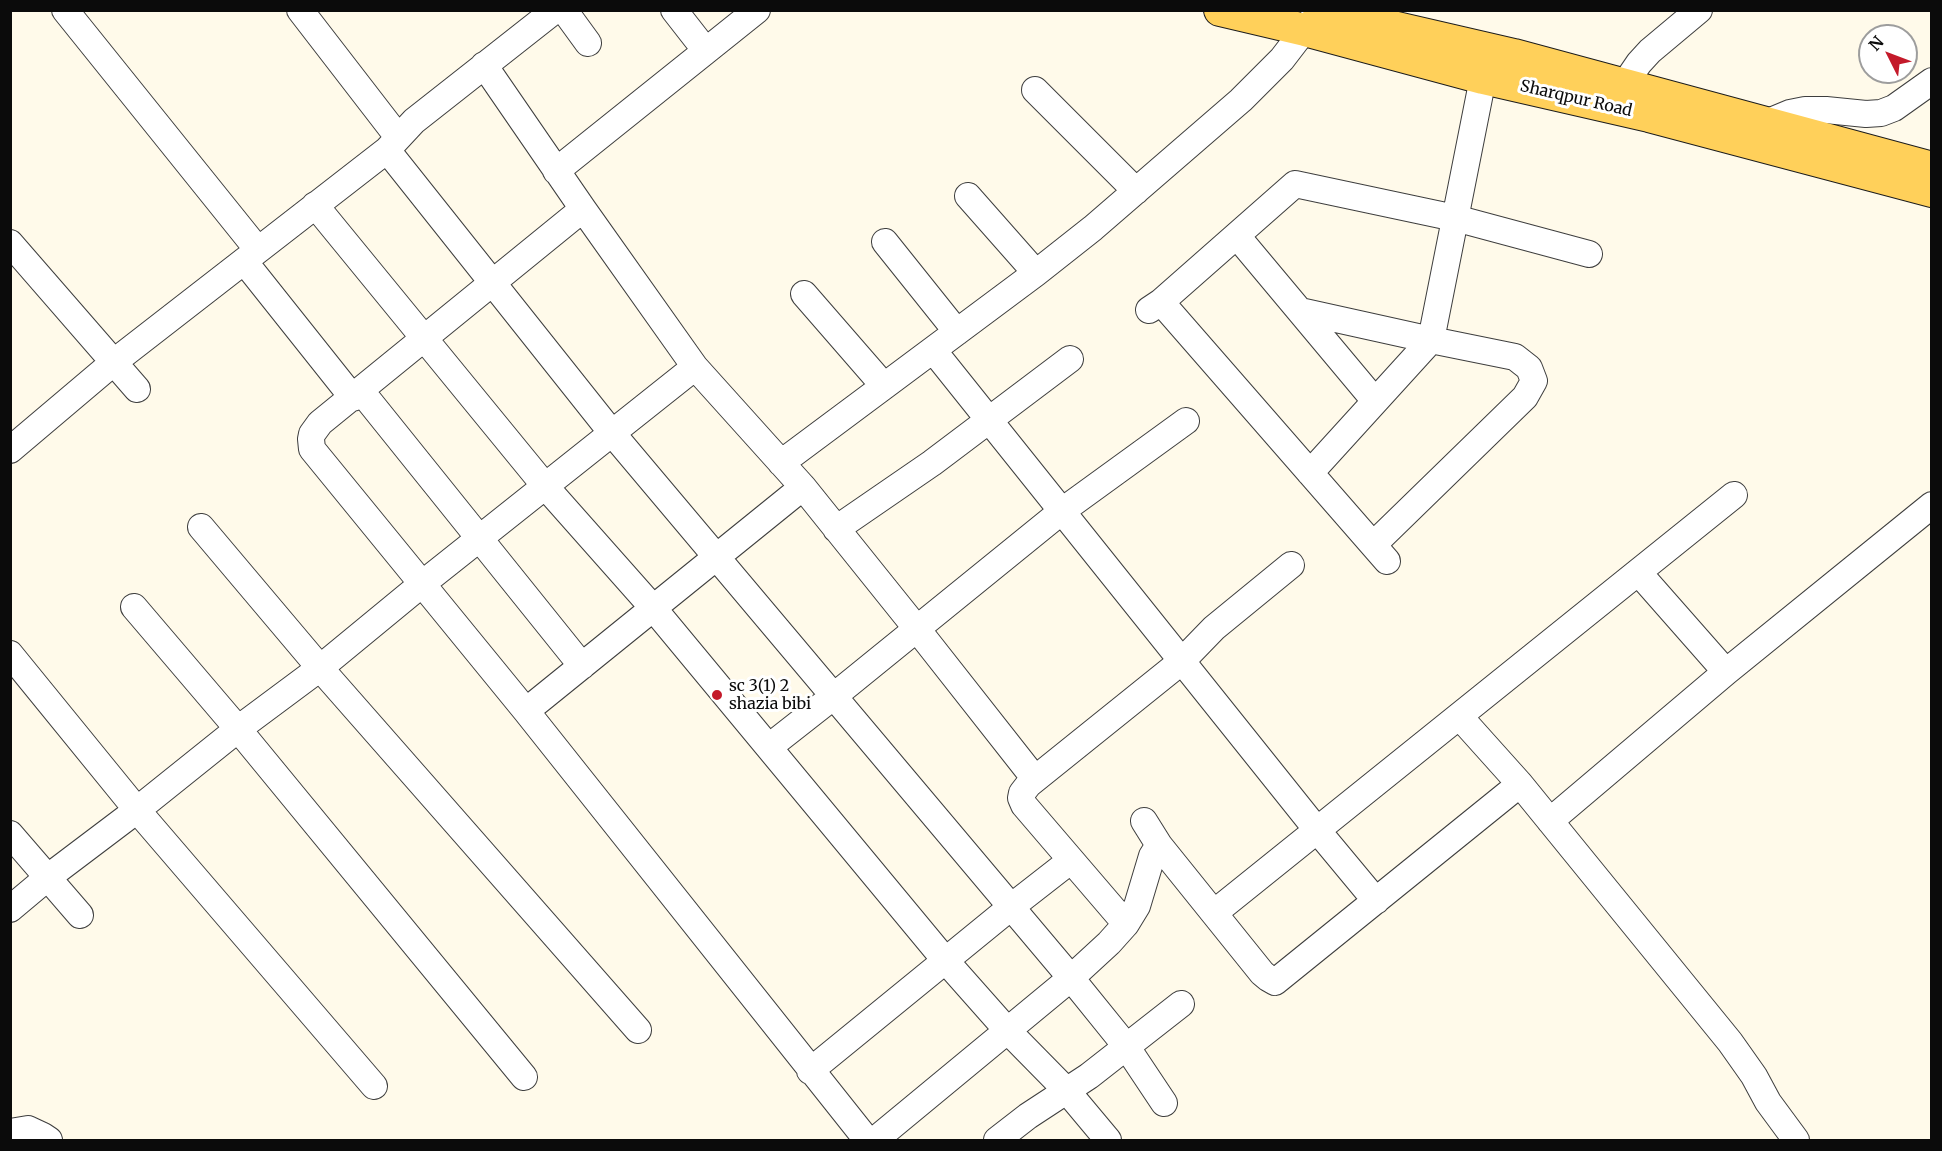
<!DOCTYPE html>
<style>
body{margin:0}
#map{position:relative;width:1942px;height:1151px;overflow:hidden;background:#fffaea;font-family:Merriweather,serif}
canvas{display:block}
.frame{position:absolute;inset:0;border:12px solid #0b0b0b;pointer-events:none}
.north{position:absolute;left:1858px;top:24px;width:60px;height:60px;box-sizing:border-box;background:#fff;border:2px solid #9d9d9d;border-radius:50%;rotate:312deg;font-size:16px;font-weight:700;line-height:24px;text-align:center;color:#0b0b0b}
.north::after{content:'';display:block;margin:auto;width:21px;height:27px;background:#c41a2a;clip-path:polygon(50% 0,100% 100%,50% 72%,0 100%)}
</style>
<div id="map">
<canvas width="1942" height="1151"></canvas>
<div class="frame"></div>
<div class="north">N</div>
</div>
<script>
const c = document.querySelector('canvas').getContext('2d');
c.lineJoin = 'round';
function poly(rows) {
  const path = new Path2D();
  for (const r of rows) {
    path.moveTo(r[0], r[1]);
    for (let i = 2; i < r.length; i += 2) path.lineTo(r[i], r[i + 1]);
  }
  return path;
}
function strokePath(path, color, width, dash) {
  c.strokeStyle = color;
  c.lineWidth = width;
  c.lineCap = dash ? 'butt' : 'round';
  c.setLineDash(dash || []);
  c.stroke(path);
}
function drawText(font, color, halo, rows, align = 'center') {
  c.font = font + ' Merriweather,serif';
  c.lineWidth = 6;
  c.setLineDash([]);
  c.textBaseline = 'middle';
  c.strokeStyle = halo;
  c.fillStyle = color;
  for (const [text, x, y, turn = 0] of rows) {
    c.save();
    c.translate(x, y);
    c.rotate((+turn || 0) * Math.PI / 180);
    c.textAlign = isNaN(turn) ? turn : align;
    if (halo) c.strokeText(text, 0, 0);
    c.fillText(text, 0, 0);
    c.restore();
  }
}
const minor = poly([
 [65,10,258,250],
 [300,10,398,137],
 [564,10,588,43],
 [674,10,706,51],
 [484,65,583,209,695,367,803,487,917,629,1035,779],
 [1624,85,1639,63,1650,51,1699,10],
 [1035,90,1136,191],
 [1766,123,1790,113,1805,110,1826,110,1866,114,1881,113,1894,108,1932,81],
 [387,150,612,433,1071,978,1126,1046,1164,1103],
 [556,171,757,10],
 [968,196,1036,273],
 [315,205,545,486,654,609,945,960,1007,1030,1067,1091,1108,1140],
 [583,209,320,423,312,434,311,439,312,449,526,711,867,1140],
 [1237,236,1375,401],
 [885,242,957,332],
 [10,243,137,389],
 [244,261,353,398],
 [804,294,884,386],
 [1161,302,1387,561],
 [1149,310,1161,302,1295,184,1455,218,1589,254],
 [1300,311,1431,340,1515,357,1529,368,1534,381,1525,397,1373,545],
 [933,350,1317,830,1376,901],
 [361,391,582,666],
 [10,450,114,362,387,150,414,121,555,10],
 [781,463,1036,273,1093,228,1241,100,1282,59,1315,16],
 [1310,473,1431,340,1483,78],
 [201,527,320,668,638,1030],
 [836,529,932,463,1070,359],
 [1638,572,1726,672],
 [134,607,238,729,524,1077],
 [10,654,137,810,374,1086],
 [526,711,803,487],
 [1459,716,1520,784,1730,1042,1754,1076,1768,1102,1796,1140],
 [769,747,834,696,1062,511,1186,421],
 [1144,821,1159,845,1262,973,1268,978,1275,982,1520,784],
 [1550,821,1726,672,1932,505],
 [10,834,80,915],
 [10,909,47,878,137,810,238,729,320,668,422,584,695,367],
 [1214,913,1734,495],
 [1126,924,1024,805,1021,798,1022,793,1029,784,1182,661,1214,628,1291,565],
 [810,1071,1011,907,1070,861],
 [10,1132,28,1129,43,1136,49,1140],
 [875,1140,1071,978,1109,943,1126,924,1137,906,1152,856,1159,845],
 [997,1140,1028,1116,1089,1076,1181,1004]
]);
const major = poly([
 [1220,10,1305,30,1483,78,1649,116,1932,191],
 [1319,10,1514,55,1932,168]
]);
strokePath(minor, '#3e3e3e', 28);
strokePath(major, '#1c1c1c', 34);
strokePath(minor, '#fff', 26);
strokePath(major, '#ffd05a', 32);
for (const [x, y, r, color] of [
 [717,695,6,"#c41a2a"]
]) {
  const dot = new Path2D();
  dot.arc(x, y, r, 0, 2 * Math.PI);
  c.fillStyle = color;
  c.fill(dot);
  strokePath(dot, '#fff', 2);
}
drawText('16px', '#0b0b0b', '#fff', [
 ["Sharqpur Road",1576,99,13]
]);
drawText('16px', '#0b0b0b', '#fff', [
 ["sc 3(1) 2",729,686],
 ["shazia bibi",729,704]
], 'left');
</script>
